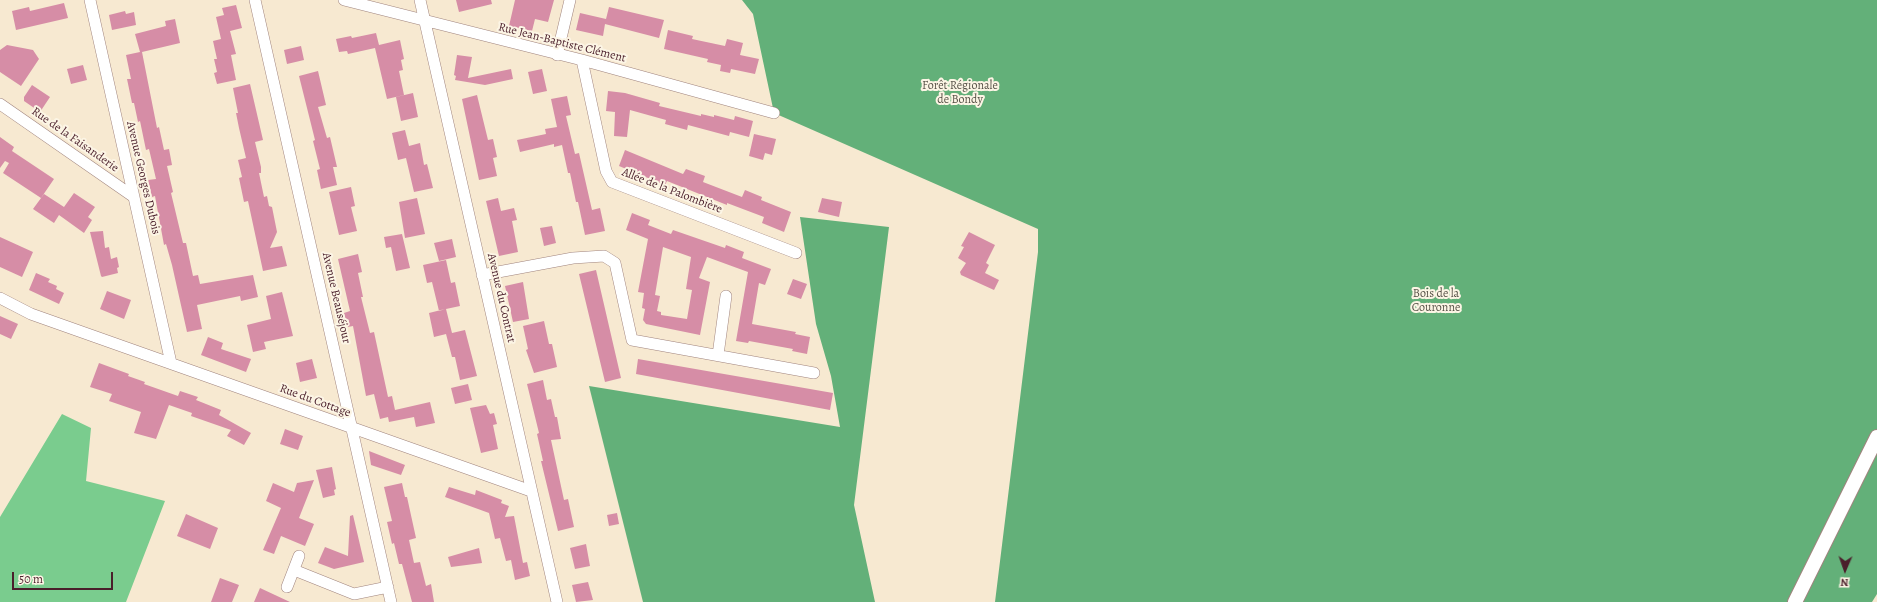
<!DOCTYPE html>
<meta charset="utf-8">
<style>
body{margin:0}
#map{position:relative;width:1877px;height:602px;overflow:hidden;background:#f7e9d1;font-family:Alegreya,serif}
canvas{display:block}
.north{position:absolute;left:1825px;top:550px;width:40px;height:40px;-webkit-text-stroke:3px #fcf5e5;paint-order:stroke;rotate:182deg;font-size:11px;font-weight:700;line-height:16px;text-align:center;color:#4a1f2b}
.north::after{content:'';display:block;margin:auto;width:14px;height:18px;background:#4a1f2b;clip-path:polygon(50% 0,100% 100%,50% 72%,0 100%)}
.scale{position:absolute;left:12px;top:572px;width:101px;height:18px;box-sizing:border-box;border:2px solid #4a1f2b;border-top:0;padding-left:5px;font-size:12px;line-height:14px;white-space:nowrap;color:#4a1f2b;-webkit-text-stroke:3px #fcf5e5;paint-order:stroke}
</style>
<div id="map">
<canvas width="1877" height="602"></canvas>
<div class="north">N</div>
<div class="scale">50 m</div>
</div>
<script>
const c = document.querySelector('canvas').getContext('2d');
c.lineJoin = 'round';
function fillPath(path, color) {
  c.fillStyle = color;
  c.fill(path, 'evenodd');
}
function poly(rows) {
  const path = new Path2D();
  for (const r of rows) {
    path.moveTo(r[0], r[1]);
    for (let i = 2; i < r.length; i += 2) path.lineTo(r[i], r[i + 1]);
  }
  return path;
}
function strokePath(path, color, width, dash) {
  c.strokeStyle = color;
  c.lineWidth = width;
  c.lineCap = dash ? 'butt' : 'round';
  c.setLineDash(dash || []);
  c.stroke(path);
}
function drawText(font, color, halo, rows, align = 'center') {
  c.font = font + ' Alegreya,serif';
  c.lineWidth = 4;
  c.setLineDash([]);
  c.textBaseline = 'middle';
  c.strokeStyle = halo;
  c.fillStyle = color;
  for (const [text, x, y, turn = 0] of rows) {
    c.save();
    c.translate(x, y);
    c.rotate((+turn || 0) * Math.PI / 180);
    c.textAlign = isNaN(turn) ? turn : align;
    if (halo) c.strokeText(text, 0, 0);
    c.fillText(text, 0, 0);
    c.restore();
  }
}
fillPath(poly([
 [62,414,91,428,86,481,165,501,126,602,0,602,0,517]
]), '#7acc8e');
fillPath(poly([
 [742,0,1877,0,1877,594,1872,602,995,602,1038,252,1038,229,774,113,753,14],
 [800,217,889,227,854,505,875,602,643,602,589,386,840,427,831,376,816,324]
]), '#63b079');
fillPath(poly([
 [456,0,491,0,492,4,459,12],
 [515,0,554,0,548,22,535,19,532,31,509,26],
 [64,3,68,18,16,30,12,11,29,7,30,11],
 [236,5,242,28,230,31,236,54,231,55,236,80,217,84,214,73,217,72,214,59,217,59,213,41,221,39,216,17,224,15,222,8],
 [609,7,664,20,659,38,605,24,603,36,576,30,580,13,606,19],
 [125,11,126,14,134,12,136,25,112,30,109,15],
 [175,19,180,43,142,52,157,128,159,127,164,150,169,149,172,165,167,166,173,192,171,193,183,243,186,243,193,276,198,275,200,284,253,275,258,297,241,301,240,296,197,305,202,329,187,332,172,265,166,244,164,245,155,196,152,197,148,180,156,179,149,149,146,150,140,121,138,122,134,103,132,103,127,79,131,79,126,55,140,52,135,34,166,26,165,21],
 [668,30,693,36,692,39,725,46,727,39,743,43,740,55,759,59,755,74,731,69,730,73,720,71,721,65,707,62,708,59,664,49],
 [376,33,379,45,400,40,404,59,401,60,403,70,399,71,404,95,387,99,375,48,348,54,347,51,339,52,336,39,351,36,352,38],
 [7,45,33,50,39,59,21,86,0,72,0,50],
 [301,46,304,60,287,64,284,50],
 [457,55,472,57,468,78,511,69,513,79,485,85,455,80,456,76,454,75],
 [83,65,87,80,71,84,67,69],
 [542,69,547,91,533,94,528,72],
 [318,71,326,105,318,107,327,138,330,137,337,167,333,167,337,185,321,189,317,170,320,169,313,141,315,140,299,76],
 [250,84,263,140,255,142,261,167,261,173,259,173,264,197,267,196,269,206,272,207,277,232,270,248,282,246,287,266,263,271,248,201,244,202,239,178,242,177,238,160,246,158,239,128,236,113,238,113,233,88],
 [32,85,50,97,40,112,24,101,24,97],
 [608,91,625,93,660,103,659,106,701,116,701,114,714,117,714,115,734,120,735,116,753,121,749,137,730,132,729,136,688,125,687,130,665,124,666,120,630,110,627,137,614,136,615,112,606,111],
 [413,93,418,117,401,121,396,97],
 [477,95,488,140,493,139,497,157,493,158,497,176,479,180,462,99],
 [567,96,571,115,566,116,575,154,579,153,592,210,600,208,605,231,585,235,578,202,576,202,570,173,568,173,562,145,554,147,554,144,520,152,517,140,546,134,545,129,557,127,551,99],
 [405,130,409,146,420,143,424,165,427,164,433,188,414,192,406,158,398,160,392,133],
 [754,134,776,139,772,155,765,153,763,160,749,156],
 [0,137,14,147,12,151,54,179,41,198,3,173,9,163,5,161,0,168],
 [625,150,683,174,686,169,705,176,703,182,742,197,745,190,762,197,761,200,791,212,784,232,762,223,764,217,727,203,727,205,667,181,665,185,619,166],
 [351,187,355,206,351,207,357,231,339,235,329,192],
 [74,193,95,207,88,217,92,220,84,233,59,215,54,223,33,209,44,194,64,207],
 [417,198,425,234,405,238,399,202],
 [498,198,501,211,514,208,517,220,512,221,518,252,499,256,486,201],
 [822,198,842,202,839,217,818,212],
 [632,213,650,220,648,225,671,234,673,230,725,248,726,245,744,252,742,258,771,269,765,285,759,283,752,324,796,332,795,334,810,337,807,354,792,351,793,349,749,341,748,343,736,341,748,272,707,257,699,278,710,282,700,335,646,324,643,320,645,309,642,308,644,293,638,292,648,239,626,230],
 [663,247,691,257,686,289,692,290,687,319,661,315,661,312,657,311,660,296,655,295],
 [552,226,556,243,544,246,540,228],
 [103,231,105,248,109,247,111,259,117,257,119,267,117,268,118,273,102,277,101,276,90,232],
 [969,232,995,245,986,263,989,265,985,273,999,280,994,290,961,275,960,272,966,263,958,258,964,247,961,246],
 [402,234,410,268,396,271,391,247,386,248,384,237],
 [0,237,33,252,22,277,0,267],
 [452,239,456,257,439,261,434,243],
 [358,254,362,272,358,273,363,297,361,297,370,333,374,332,388,397,392,396,395,410,430,402,435,423,416,427,414,417,389,422,388,417,380,419,374,394,366,396,353,326,348,327,344,313,350,311,338,259],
 [446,260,451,283,455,282,460,306,446,309,452,333,465,330,477,376,460,380,455,357,452,357,446,334,434,337,429,313,445,309,439,311,432,282,427,283,423,265],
 [596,270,621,378,605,382,579,274],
 [36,273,50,279,48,282,57,286,56,289,64,293,59,304,29,290],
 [793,279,807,284,801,299,787,294],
 [523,282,529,319,513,322,505,286],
 [107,291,131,300,124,319,100,309],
 [282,292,293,336,264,342,266,349,253,352,247,325,271,319,266,296],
 [0,316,18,324,11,339,0,334],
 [544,321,549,344,552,344,557,367,534,373,526,350,528,349,523,326],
 [208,337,223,343,221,349,251,359,246,372,201,355],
 [312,359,317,378,300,382,296,363],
 [638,359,833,393,830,410,636,374],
 [99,363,129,374,128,376,145,382,144,384,178,396,180,391,198,397,196,400,221,410,219,415,251,433,244,445,227,436,231,430,191,416,192,413,169,405,156,439,134,433,141,412,109,401,112,394,90,387],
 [543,380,547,400,551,399,555,417,557,417,561,439,551,440,564,500,568,499,574,527,558,531,541,461,543,461,537,434,539,433,527,384],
 [468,384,472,400,455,404,451,388],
 [486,405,490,414,494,413,497,424,493,425,498,449,481,453,470,408],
 [285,429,303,436,298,450,280,444],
 [369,451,405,465,401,475,371,465],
 [332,467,336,489,334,490,335,495,323,498,316,470],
 [314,480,299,518,314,524,305,546,281,536,274,554,263,550,281,508,266,501,273,483,294,492,297,483],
 [402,483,405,497,407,497,416,538,409,540,414,563,420,562,426,586,431,584,434,602,412,602,402,564,399,564,394,543,392,544,387,522,392,521,384,487],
 [449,487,475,495,476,490,502,500,501,503,509,506,505,517,514,516,523,563,527,562,530,576,515,580,511,560,506,561,500,538,495,539,489,513,445,497],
 [617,513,619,524,609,526,607,515],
 [186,514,218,528,210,549,177,536],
 [353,515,364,562,334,569,318,563,325,547,348,556,350,516],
 [586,544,590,566,575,569,570,548],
 [479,548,482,563,451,567,448,557],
 [220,578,239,585,232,602,211,602],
 [588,582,593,600,576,602,572,585],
 [260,588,290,602,254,602]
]), '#d68da6');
const minor = poly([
 [90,0,171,363],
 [255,0,391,602],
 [344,0,582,60,774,113],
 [420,0,557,602],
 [557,55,570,0],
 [582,60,606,171,612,182,796,253],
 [0,104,134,197],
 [482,275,573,258,604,256,615,263,632,340,814,373],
 [0,298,31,314,531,491],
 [718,355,726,296],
 [294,570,354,594,388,587],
 [287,587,299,556]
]);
const tertiary = poly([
 [1795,602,1877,437]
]);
strokePath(minor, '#a0847e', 12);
strokePath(tertiary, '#a0847e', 16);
strokePath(minor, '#fff', 11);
strokePath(tertiary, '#fff', 14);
drawText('12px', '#4a1f2b', '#fcf5e5', [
 ["Rue Jean-Baptiste Clément",562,43,14],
 ["Rue de la Faisanderie",75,140,35],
 ["Avenue Georges Dubois",143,178,77],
 ["Allée de la Palombière",672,191,21],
 ["Avenue Beauséjour",336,298,77],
 ["Avenue du Contrat",501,298,77],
 ["Rue du Cottage",315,401,20]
]);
drawText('12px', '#585349', '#fcf5e5', [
 ["Forêt Régionale",960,86],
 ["de Bondy",960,100],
 ["Bois de la",1436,294],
 ["Couronne",1436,308]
]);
</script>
